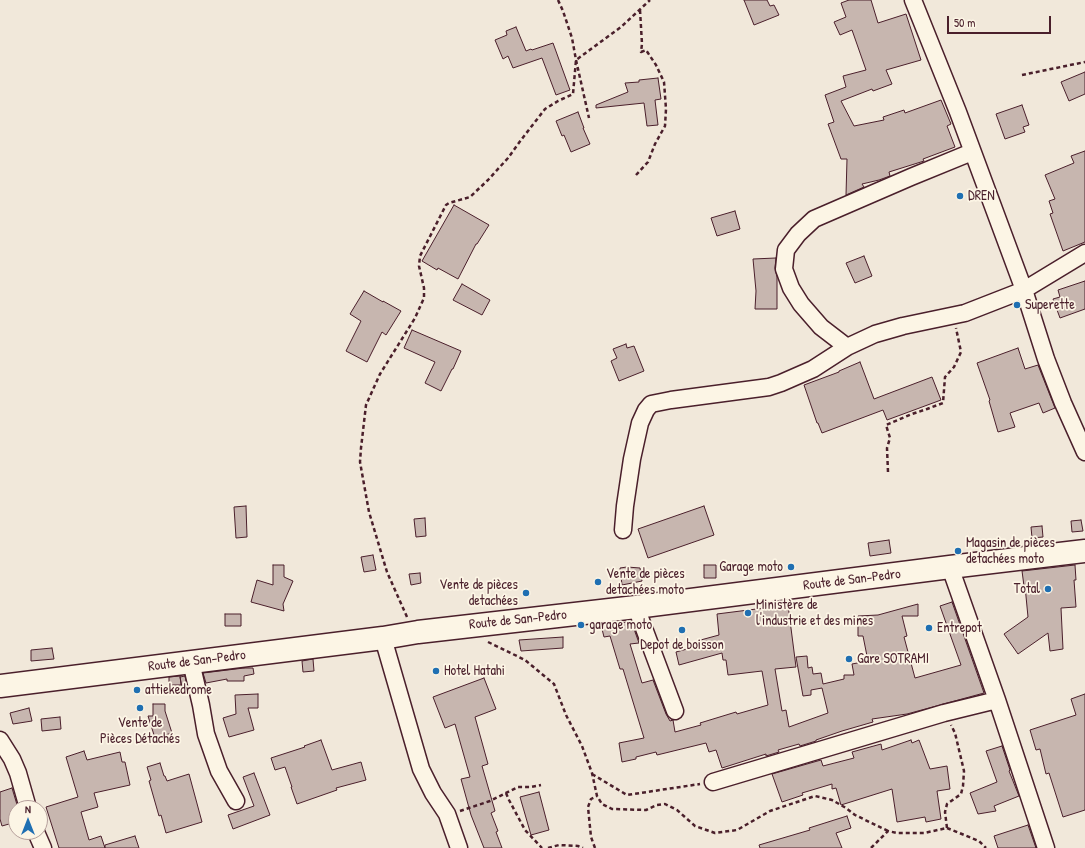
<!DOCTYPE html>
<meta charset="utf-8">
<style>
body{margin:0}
#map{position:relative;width:1085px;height:848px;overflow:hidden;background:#f1e8da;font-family:"Patrick Hand",sans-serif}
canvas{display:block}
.north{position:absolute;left:8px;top:800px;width:40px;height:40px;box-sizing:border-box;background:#fcf5e5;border:1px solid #b59f9b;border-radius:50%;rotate:0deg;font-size:11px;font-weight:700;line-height:16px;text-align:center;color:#4a1f2b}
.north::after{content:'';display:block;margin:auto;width:14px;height:18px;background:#1f6fb2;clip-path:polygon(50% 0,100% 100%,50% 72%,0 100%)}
.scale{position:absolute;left:947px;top:16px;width:104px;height:18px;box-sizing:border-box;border:2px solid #4a1f2b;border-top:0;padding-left:5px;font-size:12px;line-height:14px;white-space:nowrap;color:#4a1f2b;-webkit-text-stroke:3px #fcf5e5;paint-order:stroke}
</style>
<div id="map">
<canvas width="1085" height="848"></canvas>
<div class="north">N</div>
<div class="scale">50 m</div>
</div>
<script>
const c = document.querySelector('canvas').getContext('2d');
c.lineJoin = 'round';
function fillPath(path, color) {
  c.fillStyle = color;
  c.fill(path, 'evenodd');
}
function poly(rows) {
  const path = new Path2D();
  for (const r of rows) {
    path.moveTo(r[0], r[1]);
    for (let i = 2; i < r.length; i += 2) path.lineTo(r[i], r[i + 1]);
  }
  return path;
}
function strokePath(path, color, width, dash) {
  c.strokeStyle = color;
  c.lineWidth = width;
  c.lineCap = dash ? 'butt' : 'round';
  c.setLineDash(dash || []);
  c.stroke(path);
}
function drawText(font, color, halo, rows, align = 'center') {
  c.font = font + ' "Patrick Hand",sans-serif';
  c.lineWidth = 3.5;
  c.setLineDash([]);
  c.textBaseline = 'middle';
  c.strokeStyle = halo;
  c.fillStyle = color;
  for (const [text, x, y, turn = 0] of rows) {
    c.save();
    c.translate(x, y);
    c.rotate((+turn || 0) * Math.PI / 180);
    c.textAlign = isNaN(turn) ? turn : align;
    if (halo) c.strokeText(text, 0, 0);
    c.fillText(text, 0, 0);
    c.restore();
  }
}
const building = poly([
 [744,0,767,0,770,6,774,5,779,15,754,25,744,0],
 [849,0,871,0,878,23,906,14,921,60,886,70,892,84,873,91,872,89,841,101,854,126,884,120,883,117,904,110,905,113,941,100,951,124,947,126,955,147,923,159,924,161,889,172,890,176,879,180,862,184,864,187,846,195,847,159,841,159,828,124,834,122,825,95,846,87,843,76,866,70,852,30,840,35,834,22,846,17,841,3,849,0],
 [516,27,526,51,531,49,532,50,553,43,570,90,556,95,542,58,513,68,508,56,503,59,495,40,507,35,506,31,516,27],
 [1085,72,1085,94,1069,101,1061,82,1085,72],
 [658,78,661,99,655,100,658,125,647,126,644,103,596,108,596,105,628,92,625,83,639,82,639,80,658,78],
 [1022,105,1029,125,1023,127,1025,132,1005,139,996,114,1022,105],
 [578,112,584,128,583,128,590,144,571,152,564,135,562,136,556,121,578,112],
 [1085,151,1085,242,1063,251,1050,214,1053,213,1049,201,1055,199,1045,175,1074,163,1071,156,1085,151],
 [454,205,489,225,477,244,476,244,458,279,438,268,437,270,422,261,454,205],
 [735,211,740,229,717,236,711,218,735,211],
 [864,256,872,276,855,283,846,263,864,256],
 [776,258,775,268,777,277,777,309,755,309,756,291,753,259,776,258],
 [1085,281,1085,309,1060,318,1053,299,1060,297,1058,290,1085,281],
 [462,284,490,300,482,315,453,300,462,284],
 [364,291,383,302,383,301,401,311,386,335,382,332,367,362,346,351,361,321,350,314,364,291],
 [412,330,461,351,453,369,452,369,441,391,425,383,435,362,404,348,412,330],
 [626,344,627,348,634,346,644,371,619,381,611,361,617,358,613,349,626,344],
 [1018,348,1025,369,1038,365,1055,408,1043,413,1039,403,1010,413,1015,427,998,432,989,401,990,400,977,363,1018,348],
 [860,362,874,399,932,377,941,400,887,420,883,410,822,433,818,423,817,423,804,385,839,372,839,371,860,362],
 [246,506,247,537,236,538,234,507,246,506],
 [704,506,714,535,648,558,638,529,704,506],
 [425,518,426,536,416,537,414,519,425,518],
 [1081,520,1083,531,1072,532,1071,521,1081,520],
 [1042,526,1043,537,1032,538,1031,527,1042,526],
 [889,540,891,553,870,556,868,543,889,540],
 [373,555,376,570,364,572,361,557,373,555],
 [273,565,284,565,284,577,293,581,283,604,284,611,251,602,257,580,273,585,273,565],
 [704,565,716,565,716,578,704,578,704,565],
 [1075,565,1076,580,1074,580,1076,607,1061,608,1063,649,1050,651,1048,633,1018,654,1004,634,1028,617,1025,586,1024,586,1022,571,1075,565],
 [627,567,640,568,642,581,622,585,620,568,627,567],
 [420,573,421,583,411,585,409,574,420,573],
 [952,602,984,693,907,714,872,719,873,722,842,731,816,740,816,741,800,746,799,744,778,750,779,752,766,756,766,754,722,768,716,750,709,752,706,743,657,755,656,752,636,757,636,759,622,762,619,743,644,738,623,669,620,669,610,636,604,637,601,625,627,622,627,630,634,629,639,643,630,644,642,683,653,680,666,714,670,721,673,720,675,732,701,725,700,723,736,712,737,714,768,705,762,671,728,675,726,660,723,660,722,653,679,665,676,652,698,646,697,641,719,635,717,614,788,605,796,667,775,669,782,711,786,710,789,727,828,713,822,688,811,690,811,695,803,696,796,657,807,656,808,668,812,667,813,674,821,673,823,684,844,679,844,675,854,675,852,664,868,661,863,636,858,636,858,616,878,615,918,604,918,616,902,616,907,636,904,637,915,678,961,665,940,606,952,602],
 [225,614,241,614,241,626,225,626,225,614],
 [563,637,563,648,521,651,519,640,563,637],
 [52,648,54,659,31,661,31,650,52,648],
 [313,659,314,671,303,672,302,661,313,659],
 [244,668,253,668,254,674,244,676,244,681,227,681,227,679,206,683,203,673,244,668],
 [180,676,181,685,169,685,169,677,180,676],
 [185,676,187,686,182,687,180,677,185,676],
 [484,678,496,709,475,717,488,764,482,766,495,811,491,813,498,831,496,832,502,848,484,848,471,815,461,779,470,777,455,724,445,728,433,697,484,678],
 [258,694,258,708,248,708,254,730,229,737,223,718,236,714,235,695,258,694],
 [1085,694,1085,810,1063,817,1049,773,1046,774,1040,749,1036,750,1030,730,1076,715,1071,699,1085,694],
 [153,704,165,704,165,711,172,733,155,738,148,716,153,716,153,704],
 [29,708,32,721,13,724,10,713,29,708],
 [60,717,61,729,42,731,41,719,60,717],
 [321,740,332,770,361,762,366,780,336,788,337,790,297,804,291,787,292,787,285,767,275,770,271,758,305,747,304,746,321,740],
 [911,740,912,743,919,740,930,769,947,766,950,789,937,791,941,819,926,822,925,817,897,822,892,789,841,805,836,788,832,789,832,784,802,793,803,795,782,802,772,774,821,760,823,766,854,758,852,752,881,744,882,750,911,740],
 [1002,746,1010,770,1009,771,1019,796,994,806,996,811,978,814,970,793,997,782,986,751,1002,746],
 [84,751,87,760,120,752,122,762,125,762,130,785,94,793,98,807,81,812,89,840,101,836,105,848,59,848,46,807,78,797,66,757,84,751],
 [160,763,164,776,165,776,167,781,189,774,202,822,166,833,161,815,159,816,149,781,151,780,147,767,160,763],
 [254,773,270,815,233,829,228,815,254,806,243,777,254,773],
 [12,788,18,808,16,808,16,822,2,826,0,819,0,792,12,788],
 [539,792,549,830,531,835,520,797,539,792],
 [847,816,851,828,836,833,842,848,760,848,759,845,810,830,809,828,847,816],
 [1028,825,1036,848,998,848,994,836,1028,825],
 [135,836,139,848,105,848,105,845,135,836]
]);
fillPath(building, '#c7b6af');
strokePath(building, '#4a1f2b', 1);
const minor = poly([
 [913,0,958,112,1024,290,1046,359,1063,403,1085,452],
 [847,347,821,327,801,304,791,288,784,269,786,250,798,234,814,219,911,177,972,152],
 [623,530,625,506,632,459,640,423,646,410,651,404,671,400,769,387,781,383,813,369,847,347,875,334,903,326,965,313,1024,290,1085,253],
 [950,567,997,700,1046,848],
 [636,607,675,711],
 [383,638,421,769,433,793,447,814,459,848],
 [191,662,201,705,206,734,219,771,236,801],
 [0,740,12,759,18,773,28,808],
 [713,782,944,713,997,700],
 [36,832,43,848]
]);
const primary = poly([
 [0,686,383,638,418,632,636,607,950,567,1085,551]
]);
strokePath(minor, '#4a1f2b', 19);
strokePath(primary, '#4a1f2b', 25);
strokePath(poly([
 [558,0,563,11,572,38,576,60,589,118],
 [1022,75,1085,62],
 [636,175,648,162,655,144,665,126,666,109,664,82,656,65,646,50,641,52,642,44,640,10],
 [888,472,887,448,890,438,886,425,912,414,927,409,943,403,945,377,954,367,961,352,956,328],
 [407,617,387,572,369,512,360,462,361,448,366,405,380,374,415,318,424,298,424,288,419,266,420,256,446,205,449,203,470,197,488,180,508,158,521,140,545,109,558,101,573,94,576,60,621,27,650,0],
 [488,642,525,660,554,684,566,715,582,746,592,773,597,796,602,804,612,809,646,810,657,805,665,804,677,810,695,826,715,833,737,830,770,811,815,796,832,800,846,808,855,815,888,831],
 [592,774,627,795,700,784],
 [506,793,509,800,525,830,542,848],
 [460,811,490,801,518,787,531,787,541,785],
 [947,828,979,841,986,848],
 [548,848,559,845,578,846,583,848],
 [595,848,591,837,588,807,591,799,597,796],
 [871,848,888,831,897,833,924,833,947,828,945,812,947,804,961,794,963,786,964,771,955,733,951,725]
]), '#4a1f2b', 2.5, [4, 3]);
strokePath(minor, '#fcf5e5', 16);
strokePath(primary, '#fcf5e5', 22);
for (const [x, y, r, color] of [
 [960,196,4,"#1f6fb2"],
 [1017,305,4,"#1f6fb2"],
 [958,551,4,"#1f6fb2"],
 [791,567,4,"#1f6fb2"],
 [598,582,4,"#1f6fb2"],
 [1048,589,4,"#1f6fb2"],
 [526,593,4,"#1f6fb2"],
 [748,613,4,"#1f6fb2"],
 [581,625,4,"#1f6fb2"],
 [929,628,4,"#1f6fb2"],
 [682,630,4,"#1f6fb2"],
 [849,659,4,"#1f6fb2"],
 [436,671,4,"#1f6fb2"],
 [137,690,4,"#1f6fb2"],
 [140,708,4,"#1f6fb2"]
]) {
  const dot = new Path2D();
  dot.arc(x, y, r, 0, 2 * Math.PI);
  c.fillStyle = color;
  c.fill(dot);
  strokePath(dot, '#fcf5e5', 1.5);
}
drawText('14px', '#4a1f2b', '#fcf5e5', [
 ["DREN",968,196],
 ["Superette",1025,305],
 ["Magasin de pièces",966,543],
 ["detachées moto",966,559],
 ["Garage moto",783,567,"right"],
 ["Vente de pièces",606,574],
 ["detachées moto",606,590],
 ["Vente de pièces",518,585,"right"],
 ["detachées",518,601,"right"],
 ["Total",1040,589,"right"],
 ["Ministère de",756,605],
 ["l'industrie et des mines",756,621],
 ["garage moto",589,625],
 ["Entrepot",937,628],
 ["Depot de boisson",682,645,"center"],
 ["Gare SOTRAMI",857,659],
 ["Hotel Hatahi",444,671],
 ["attiekedrome",145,690],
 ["Vente de",140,723,"center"],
 ["Pièces Détachés",140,739,"center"]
], 'left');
drawText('14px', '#4a1f2b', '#fcf5e5', [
 ["Route de San-Pedro",852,580,-7],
 ["Route de San-Pedro",518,620,-6],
 ["Route de San-Pedro",197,661,-7]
]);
</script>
